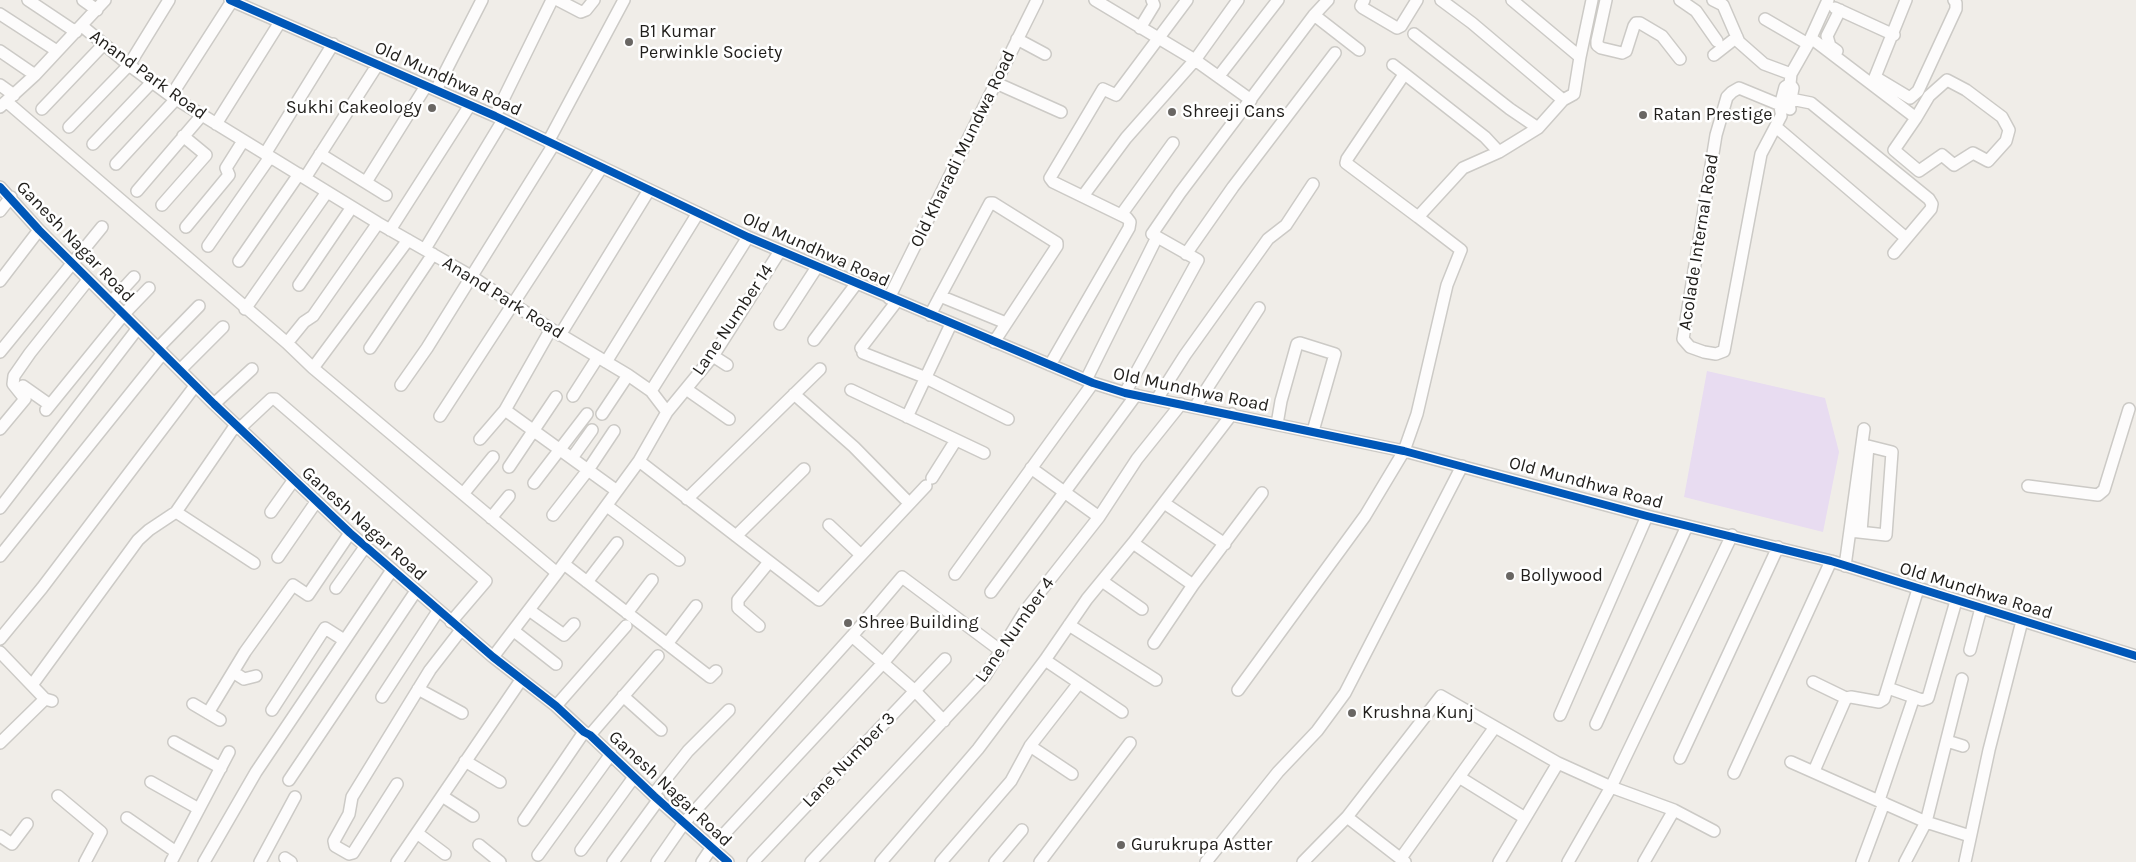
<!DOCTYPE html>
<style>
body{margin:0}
canvas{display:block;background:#f0ede8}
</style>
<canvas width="2136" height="862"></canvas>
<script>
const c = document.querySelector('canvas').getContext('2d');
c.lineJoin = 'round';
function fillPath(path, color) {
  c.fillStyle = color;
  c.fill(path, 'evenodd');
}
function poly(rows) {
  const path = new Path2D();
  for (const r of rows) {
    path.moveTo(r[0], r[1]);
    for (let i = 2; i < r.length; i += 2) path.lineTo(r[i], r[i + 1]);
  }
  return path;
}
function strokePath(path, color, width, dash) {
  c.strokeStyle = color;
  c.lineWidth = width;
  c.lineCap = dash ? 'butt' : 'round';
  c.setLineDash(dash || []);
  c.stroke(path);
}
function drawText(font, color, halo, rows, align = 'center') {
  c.font = font + ' Karla,sans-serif';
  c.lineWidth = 5;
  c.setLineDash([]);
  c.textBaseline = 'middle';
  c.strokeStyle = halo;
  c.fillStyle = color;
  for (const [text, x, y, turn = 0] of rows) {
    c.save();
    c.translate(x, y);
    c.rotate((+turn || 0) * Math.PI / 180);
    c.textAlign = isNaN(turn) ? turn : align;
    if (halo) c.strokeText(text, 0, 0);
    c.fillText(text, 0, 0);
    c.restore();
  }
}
fillPath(poly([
 [1707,371,1825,398,1839,452,1823,532,1684,497]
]), '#e8dcf1');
const minor = poly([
 [28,0,76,32],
 [83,0,97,10],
 [230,0,495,116,748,237,1093,383,1125,393,1404,451,1647,516,1831,561,2136,656],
 [558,0,581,12,586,10,594,0],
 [1095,0,1195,60,1251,100],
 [1364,0,1361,6,1363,8,1397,28,1401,26,1417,0],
 [1441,0,1472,23,1563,100],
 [1512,0,1580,57],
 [1606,0,1597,41,1597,45,1601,48,1622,53,1626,51,1634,26,1636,23,1640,23,1662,36,1680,59],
 [1680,0,1696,11,1717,41],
 [1713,0,1723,5,1739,42,1764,64,1791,74],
 [1906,0,1875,77,1910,98,1918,91,1956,9,1956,3,1954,0],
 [1835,8,1894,35],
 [0,14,57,51],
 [1314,15,1359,50],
 [1765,19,1808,44],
 [82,26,129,65,171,96,378,223,471,276,551,329,628,375,651,391,667,412],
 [1140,28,1154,5,1152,0],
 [1414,34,1510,109,1538,128],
 [1811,38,1916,118,1929,96,1947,80,1966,90,2002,117,2009,130,2006,141,1988,161,1973,153,1954,165,1942,155,1919,171,1894,150,1916,118],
 [1017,39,1045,54],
 [0,51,35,75],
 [1837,51,1830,46,1827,36,1840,10],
 [1714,55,1737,37],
 [1393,65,1406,75],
 [1219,76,1278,0],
 [996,83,1061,112],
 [0,85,14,95],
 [436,90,482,0],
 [171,96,232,1],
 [1791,99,1811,103,1929,199,1932,204,1931,209,1894,253],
 [7,102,287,343,313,368,557,573],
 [1790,105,1793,88,1790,84,1791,74,1808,44,1828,0],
 [0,107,35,75,105,0],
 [42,109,104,44],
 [1781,112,1780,106,1785,87,1790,84],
 [495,116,552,0],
 [1781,116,1761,154,1724,351,1716,354,1704,352,1690,347,1683,339,1716,135,1727,97,1732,92,1739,88,1790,109],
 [216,124,280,22],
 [69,127,129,65,169,0],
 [1776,127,1906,238],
 [548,142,624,0],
 [93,144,152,82],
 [265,154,333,44],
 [320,154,386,195],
 [116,164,176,99],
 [305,178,378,64],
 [366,182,426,86],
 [0,187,39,230,214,404,350,533,493,657,556,706,584,732,590,735,654,796,728,862],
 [137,191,202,115],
 [1083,196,1126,138,1195,60,1238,0],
 [162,205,206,155,183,136],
 [0,211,11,197],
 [1121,215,1173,143],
 [1418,217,1346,163,1347,159,1403,76,1406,75,1485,137,1499,152],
 [186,227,229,175,226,168,243,141],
 [390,230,470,105],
 [208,246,270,157],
 [425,249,503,120],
 [1186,254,1233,187,1335,53],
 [239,261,299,174],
 [0,281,39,230],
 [299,285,352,207],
 [940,296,1006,323],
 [889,298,1037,0],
 [111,302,134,277],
 [245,309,327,192],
 [930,315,990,203,993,203,1057,243,1057,246,994,342],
 [780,324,817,267],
 [560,335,649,190],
 [814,340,856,284],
 [287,343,304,322,313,316,378,223],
 [158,348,199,306],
 [370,348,433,254],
 [861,348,897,301],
 [0,352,102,227],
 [863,353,924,377,1008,419],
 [713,356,727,365],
 [606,362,698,213],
 [1050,365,1129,228,1130,222,1127,218,1053,182,1050,178,1103,89,1116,95,1187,0],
 [313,368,408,240],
 [180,370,223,327],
 [1086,380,1157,237],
 [401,385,427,348,554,144],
 [23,386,50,405],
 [686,389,729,419],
 [851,390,984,453],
 [651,391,748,237],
 [1125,393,1198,260,1152,234,1180,193,1314,15,1328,0],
 [794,394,854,447,909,503],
 [573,396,598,357],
 [1157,399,1185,355,1268,239,1286,225,1313,184],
 [214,404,252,369],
 [1195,407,1259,308],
 [46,410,124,314,149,288],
 [505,410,617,491],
 [602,414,628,375],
 [440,416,602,167],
 [907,417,951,324],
 [1277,424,1281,401,1297,344,1300,343,1335,354,1313,431],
 [0,429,25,399,13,384,14,376,30,353,88,280],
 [239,429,271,399,275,399,486,581,451,622],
 [480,439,505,410,551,329],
 [572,458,592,430],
 [639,461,819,600,926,486],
 [509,467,556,397],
 [1031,468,1099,517],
 [932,478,956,440],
 [534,483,587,414],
 [2028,486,2098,495,2104,490,2129,409],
 [463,494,493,457],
 [687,499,820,369],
 [1164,503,1225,544],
 [607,506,679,560],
 [0,508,138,328],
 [176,512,254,563],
 [271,512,293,481],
 [553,515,588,470,614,431],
 [491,518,509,496],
 [829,525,861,555],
 [1850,531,1886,535,1892,452,1868,446,1861,532],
 [736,536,804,469],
 [1133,543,1193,585],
 [0,556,163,353],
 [278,557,316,502],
 [564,564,710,677,716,671],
 [1845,566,1864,429],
 [955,574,1093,383],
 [1102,581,1142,609],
 [587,582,617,543],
 [336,588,365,547],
 [991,592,1136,395],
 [529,610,564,635,574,624],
 [627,613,652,580],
 [1069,625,1156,680],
 [759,626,738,608,738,600,769,562],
 [514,631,556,664],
 [852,636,915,691,944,721],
 [0,639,42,588,195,386],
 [1154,643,1193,585,1262,493],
 [667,644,696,606],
 [1970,650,1981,608],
 [0,652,45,699,52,701],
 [493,657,557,573,639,461,667,412,713,356,780,251],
 [1045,660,1122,712],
 [233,672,244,679,256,676],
 [1813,682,1846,698],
 [32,685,138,540,149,530,176,512,235,426],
 [1888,688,1922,700,1928,698,1956,601],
 [418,689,462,713],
 [1238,690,1365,516,1404,451,1417,414,1447,285,1461,250,1418,217,1463,168,1499,152,1538,128,1563,100,1574,94,1580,57,1592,0],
 [623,696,661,730],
 [382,697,438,611],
 [193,704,220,720],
 [556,706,626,626],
 [272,710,325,628,344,640],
 [208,713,245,652,293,585,308,595,350,533],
 [1560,715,1647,516],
 [1596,724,1687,526],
 [590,735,658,656],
 [1947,741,1963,746],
 [174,742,221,768],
 [0,743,45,699],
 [1030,746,1072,774],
 [1680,758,1778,547],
 [465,761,500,782],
 [1791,762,1926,822,1970,836],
 [1814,771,1846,698,1851,697,1879,702,1884,699,1918,589],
 [1734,773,1831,561],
 [1459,777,1525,818],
 [289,780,416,591],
 [151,782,199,809],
 [397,784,353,853,349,854,335,846,334,841,349,814,352,797,430,670,461,630],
 [58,796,101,832,85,862],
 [442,796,473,816],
 [654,796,657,790,688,751,729,710],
 [1879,800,1914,697],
 [1347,817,1405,862],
 [127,818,176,852],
 [524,820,584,732],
 [417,833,445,854],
 [0,836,12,844,27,824],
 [479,845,500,862],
 [581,850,634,777],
 [538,855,611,754],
 [285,858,291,862],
 [1401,858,1495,727],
 [171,862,229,752],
 [204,862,256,772,392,570],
 [260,862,295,797],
 [397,862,521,680],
 [613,862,659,799],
 [657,862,684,823,852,636,902,577,1001,651],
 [702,862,712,847,883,663,914,626],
 [753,862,945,659],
 [811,862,985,676,1025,611,1099,517,1137,459,1181,404],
 [881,862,978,749,1045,660,1087,599,1133,543,1232,414],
 [941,862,1011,781,1030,746,1079,683],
 [995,862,1022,830],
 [1040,862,1130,743],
 [1206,862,1278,772,1317,731,1345,693,1462,466],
 [1303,862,1347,817,1441,696,1558,763,1611,787,1674,810,1714,831],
 [1499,862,1558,763],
 [1568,862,1611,787,1732,535],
 [1644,862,1674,810],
 [1862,862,1884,803],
 [1905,862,1926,822,1962,679],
 [1965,862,1989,750,2022,621]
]);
strokePath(minor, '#cccac6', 14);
strokePath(minor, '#fdfcfc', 11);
strokePath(poly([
 [230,0,495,116,748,237,1093,383,1125,393,1404,451,1647,516,1831,561,2136,656],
 [0,187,39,230,214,404,350,533,493,657,556,706,584,732,590,735,654,796,728,862]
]), '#0057b8', 8);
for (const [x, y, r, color] of [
 [629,42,5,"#696663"],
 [432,108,5,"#696663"],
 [1172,112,5,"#696663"],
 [1643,115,5,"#696663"],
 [1510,576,5,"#696663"],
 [848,623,5,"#696663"],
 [1352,713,5,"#696663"],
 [1121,845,5,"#696663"]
]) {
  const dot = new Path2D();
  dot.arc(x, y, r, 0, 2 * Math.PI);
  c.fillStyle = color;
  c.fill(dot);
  strokePath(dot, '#fff', 2);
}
drawText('18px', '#201e1b', '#fff', [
 ["B1 Kumar",639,32],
 ["Perwinkle Society",639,53],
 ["Sukhi Cakeology",422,108,"right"],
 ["Shreeji Cans",1182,112],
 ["Ratan Prestige",1653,115],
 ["Bollywood",1520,576],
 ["Shree Building",858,623],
 ["Krushna Kunj",1362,713],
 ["Gurukrupa Astter",1131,845]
], 'left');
drawText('18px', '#201e1b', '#fff', [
 ["Anand Park Road",148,75,36],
 ["Old Mundhwa Road",448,79,24],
 ["Old Kharadi Mundwa Road",963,149,-64],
 ["Ganesh Nagar Road",75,242,46],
 ["Acolade Internal Road",1699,242,-81],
 ["Old Mundhwa Road",816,250,24],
 ["Anand Park Road",503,298,32],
 ["Lane Number 14",733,320,-56],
 ["Old Mundhwa Road",1191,390,12],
 ["Old Mundhwa Road",1586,483,15],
 ["Ganesh Nagar Road",364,524,42],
 ["Old Mundhwa Road",1976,591,17],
 ["Lane Number 4",1015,630,-55],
 ["Lane Number 3",849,760,-46],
 ["Ganesh Nagar Road",670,789,43]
]);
</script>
